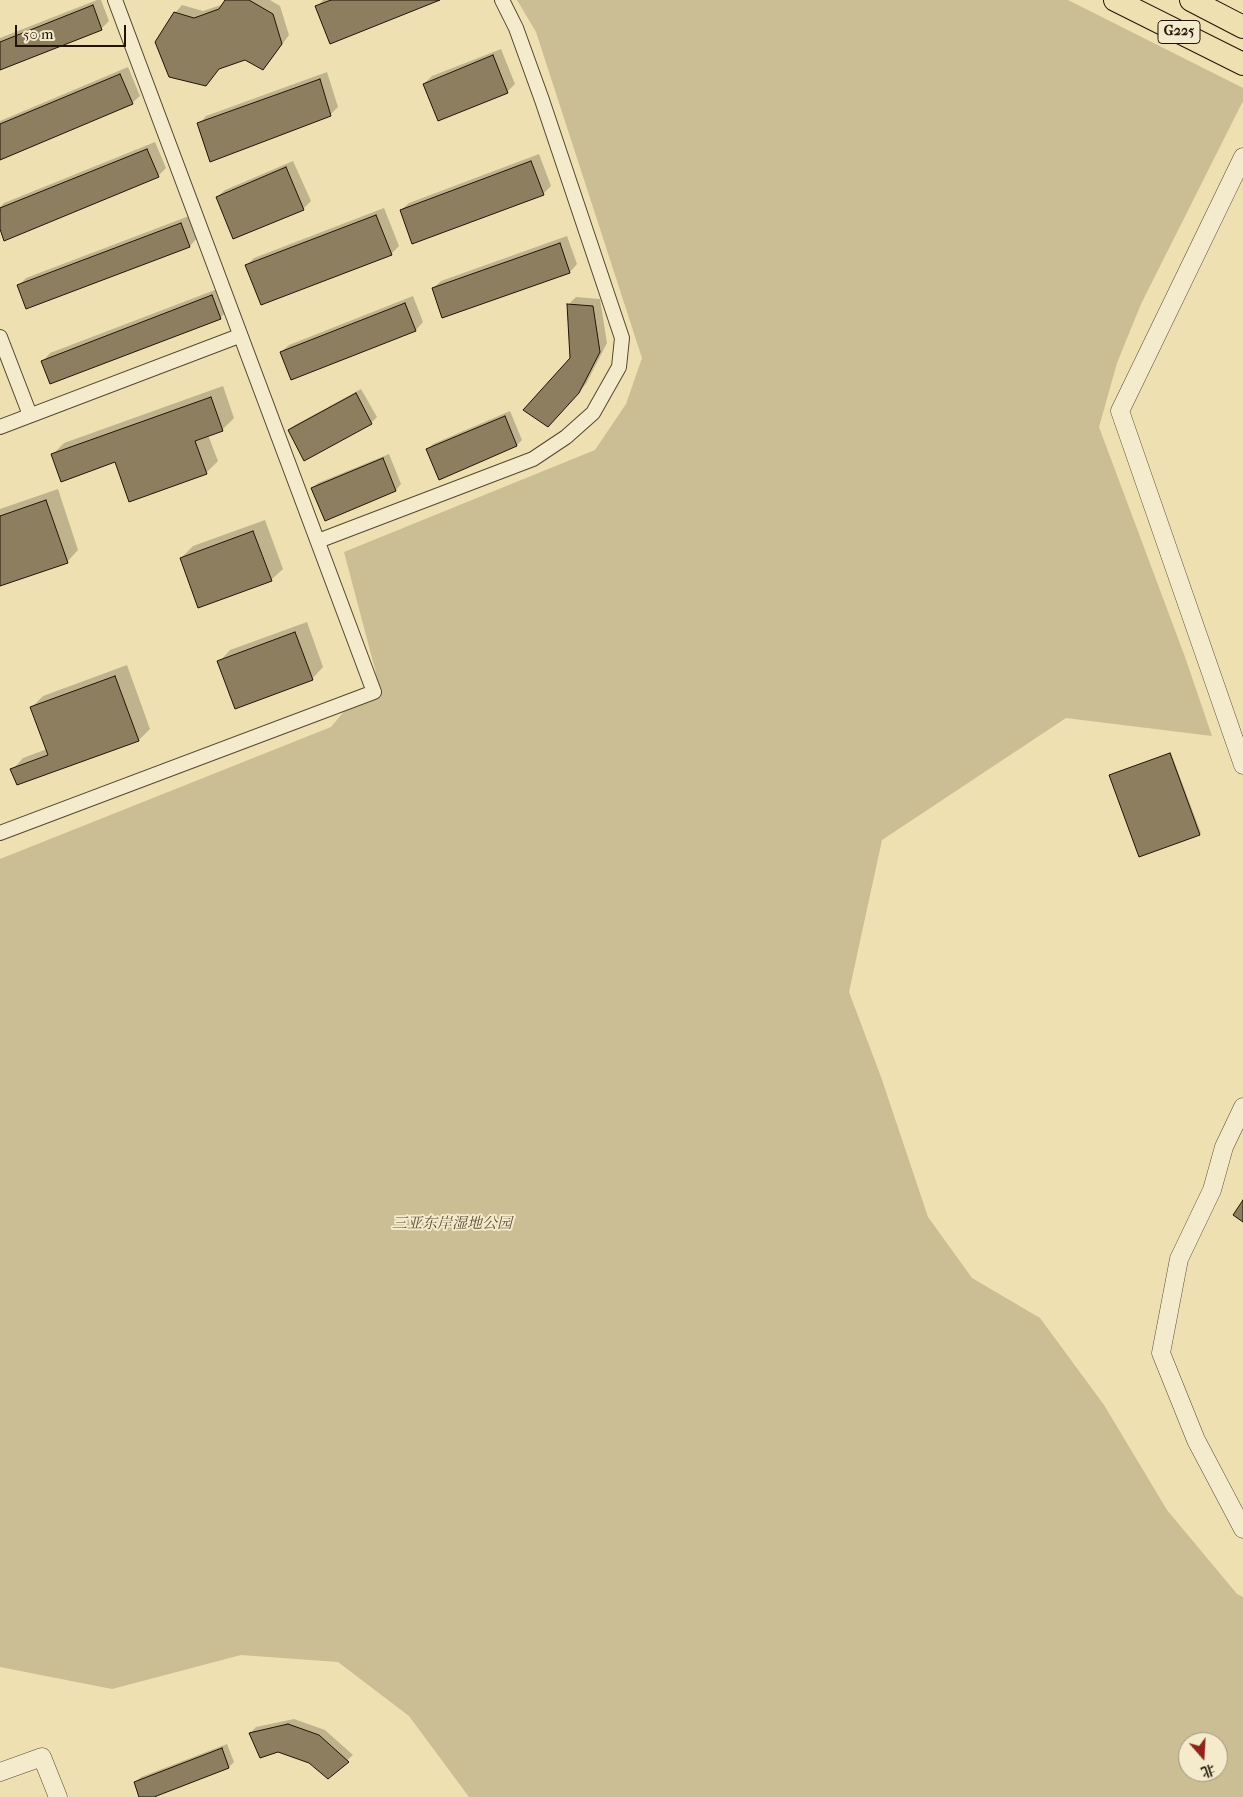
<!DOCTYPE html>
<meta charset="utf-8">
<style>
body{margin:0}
#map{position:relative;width:1243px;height:1797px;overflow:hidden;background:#eee0b1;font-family:"IM FELL French Canon","Noto Serif SC",serif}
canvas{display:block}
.north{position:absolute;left:1178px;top:1732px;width:50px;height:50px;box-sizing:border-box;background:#f4ebcc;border:1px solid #a0957d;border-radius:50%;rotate:161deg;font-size:14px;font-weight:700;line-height:20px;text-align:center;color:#211406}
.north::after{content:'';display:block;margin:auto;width:18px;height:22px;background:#8f2418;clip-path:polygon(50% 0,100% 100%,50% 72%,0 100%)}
.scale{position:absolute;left:15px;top:25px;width:111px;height:22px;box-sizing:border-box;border:2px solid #211406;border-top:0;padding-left:6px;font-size:15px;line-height:18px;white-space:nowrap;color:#211406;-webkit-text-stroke:4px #f4ebcc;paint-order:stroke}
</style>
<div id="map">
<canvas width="1243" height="1797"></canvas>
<div class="north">北</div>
<div class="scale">50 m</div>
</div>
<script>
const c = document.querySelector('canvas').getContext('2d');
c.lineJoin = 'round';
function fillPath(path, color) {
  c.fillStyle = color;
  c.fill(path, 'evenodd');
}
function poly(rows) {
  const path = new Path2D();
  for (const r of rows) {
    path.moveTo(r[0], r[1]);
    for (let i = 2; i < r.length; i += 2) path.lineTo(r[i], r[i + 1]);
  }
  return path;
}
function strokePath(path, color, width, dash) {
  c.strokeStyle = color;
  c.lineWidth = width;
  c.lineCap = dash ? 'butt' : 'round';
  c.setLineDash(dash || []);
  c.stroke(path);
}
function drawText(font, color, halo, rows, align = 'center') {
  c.font = font + ' "IM FELL French Canon","Noto Serif SC",serif';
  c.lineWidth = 4;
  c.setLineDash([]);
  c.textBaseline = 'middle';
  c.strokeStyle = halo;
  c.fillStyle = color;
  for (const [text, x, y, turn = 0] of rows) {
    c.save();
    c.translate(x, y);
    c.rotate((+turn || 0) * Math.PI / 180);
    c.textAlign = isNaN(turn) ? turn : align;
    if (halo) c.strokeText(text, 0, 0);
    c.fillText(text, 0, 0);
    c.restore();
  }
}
fillPath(poly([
 [517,0,1068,0,1243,88,1243,101,1141,304,1117,363,1099,427,1185,657,1212,736,1066,718,882,840,849,992,881,1077,928,1217,972,1278,1040,1318,1104,1405,1167,1510,1237,1594,1243,1597,1243,1797,469,1797,409,1716,338,1662,241,1655,112,1689,0,1667,0,859,331,727,376,673,344,552,595,450,626,404,642,358,536,32],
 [1188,1742,1218,1742,1218,1772,1188,1772]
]), '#cbbd94');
fillPath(poly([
 [97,0,101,0,109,21,101,29,0,69,0,38],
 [226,0,270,0,280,6,289,35,270,61,263,69,245,59,220,68,213,77,175,13,182,5,203,11,224,4],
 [323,0,437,0,317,7],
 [501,49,515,84,507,92,424,84,432,76],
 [128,67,140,96,132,103,0,159,0,121],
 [327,72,338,107,330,115,199,124,206,116],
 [155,142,166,168,159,175,4,239,0,224,0,207,4,203],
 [539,154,551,186,543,194,401,210,409,203],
 [293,161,311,201,303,209,217,197,225,190],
 [384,208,399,246,391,254,247,265,254,258],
 [189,216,197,238,190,246,18,286,26,278],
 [567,236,577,264,570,272,443,317,433,288,441,281],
 [220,288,228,310,220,318,43,361,50,353],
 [413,296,423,322,416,330,292,378,281,352,289,345],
 [576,297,600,299,607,343,586,384,555,418,571,359,568,305],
 [223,386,234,418,222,430,208,435,218,461,206,473,53,454,64,443],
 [361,389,377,417,371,423,289,430,295,425],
 [510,411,522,440,517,445,440,478,427,450,433,444],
 [389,454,401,484,396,490,325,519,312,488,318,483],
 [58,489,78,550,67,562,0,585,0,509],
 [265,520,283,569,271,580,181,558,193,546],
 [307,622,323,667,312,679,219,662,230,650],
 [127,665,150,729,139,740,12,770,23,758,47,749,32,707,43,696],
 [1171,753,1201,833,1199,834,1112,774],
 [294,1719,325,1730,353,1755,328,1777,310,1761,250,1733,256,1727],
 [227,1744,234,1762,229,1767,150,1797,141,1797,135,1782,141,1777]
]), '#0003');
const building = poly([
 [225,0,249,0,273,14,282,44,263,70,245,60,219,69,206,86,169,77,155,42,174,12,194,18,219,9,225,0],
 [331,0,440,0,330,44,315,6,331,0],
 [93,5,102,30,0,70,0,42,93,5],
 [493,55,508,93,438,121,423,84,493,55],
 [120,74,133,104,0,160,0,124,120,74],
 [320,79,331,116,210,162,197,123,320,79],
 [147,149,159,177,4,241,0,229,0,208,147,149],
 [531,161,544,195,412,244,400,210,531,161],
 [286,167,304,210,233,239,216,197,286,167],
 [376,215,392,255,261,305,245,265,376,215],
 [181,223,190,247,26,309,17,285,181,223],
 [560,243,570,273,442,318,432,288,560,243],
 [212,295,221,319,50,384,41,361,212,295],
 [405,303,416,331,291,380,280,352,405,303],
 [567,304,593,306,600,352,579,393,548,427,523,410,570,358,567,304],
 [356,393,372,424,304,461,288,430,356,393],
 [211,397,223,431,195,441,207,474,129,502,115,462,61,482,51,454,211,397],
 [505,416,517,446,439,480,426,449,505,416],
 [383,458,396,491,325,521,311,488,383,458],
 [46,500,68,563,0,586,0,516,46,500],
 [253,531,272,581,198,608,180,558,253,531],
 [295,632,313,680,235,709,217,661,295,632],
 [115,676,139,741,17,785,10,769,48,755,30,707,115,676],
 [1170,753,1200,835,1139,857,1109,775,1170,753],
 [1243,1200,1243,1222,1233,1215,1243,1200],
 [288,1724,319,1735,349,1762,328,1779,309,1763,278,1752,260,1758,249,1733,288,1724],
 [222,1748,229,1768,154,1797,139,1797,134,1782,222,1748]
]);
fillPath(building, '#8c7e5f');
strokePath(building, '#211406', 1);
const minor = poly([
 [0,337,30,415],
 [0,427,239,336],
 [318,541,533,459,566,437,593,413,619,367,622,338,542,100,516,28,502,0],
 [0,833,374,692,115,0]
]);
const tertiary = poly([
 [1243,157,1120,411,1243,765],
 [1243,1107,1224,1147,1212,1190,1179,1259,1161,1353,1196,1440,1243,1529],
 [0,1772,42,1757,58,1797]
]);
const trunk = poly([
 [1115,0,1243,64],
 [1191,0,1243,27]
]);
strokePath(minor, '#544731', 16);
strokePath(tertiary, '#544731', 19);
strokePath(trunk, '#211406', 24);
strokePath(minor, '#f4ebcc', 14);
strokePath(tertiary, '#f4ebcc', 18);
strokePath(trunk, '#eee0b1', 22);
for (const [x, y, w] of [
 [1179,32,42]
]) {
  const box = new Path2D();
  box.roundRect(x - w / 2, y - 11.5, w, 23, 4);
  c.fillStyle = '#f4ebcc';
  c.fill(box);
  strokePath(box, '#211406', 1);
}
drawText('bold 14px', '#211406', null, [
 ["G225",1179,32]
]);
drawText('italic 15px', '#5c4f38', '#f4ebcc', [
 ["三亚东岸湿地公园",452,1224]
]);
</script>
